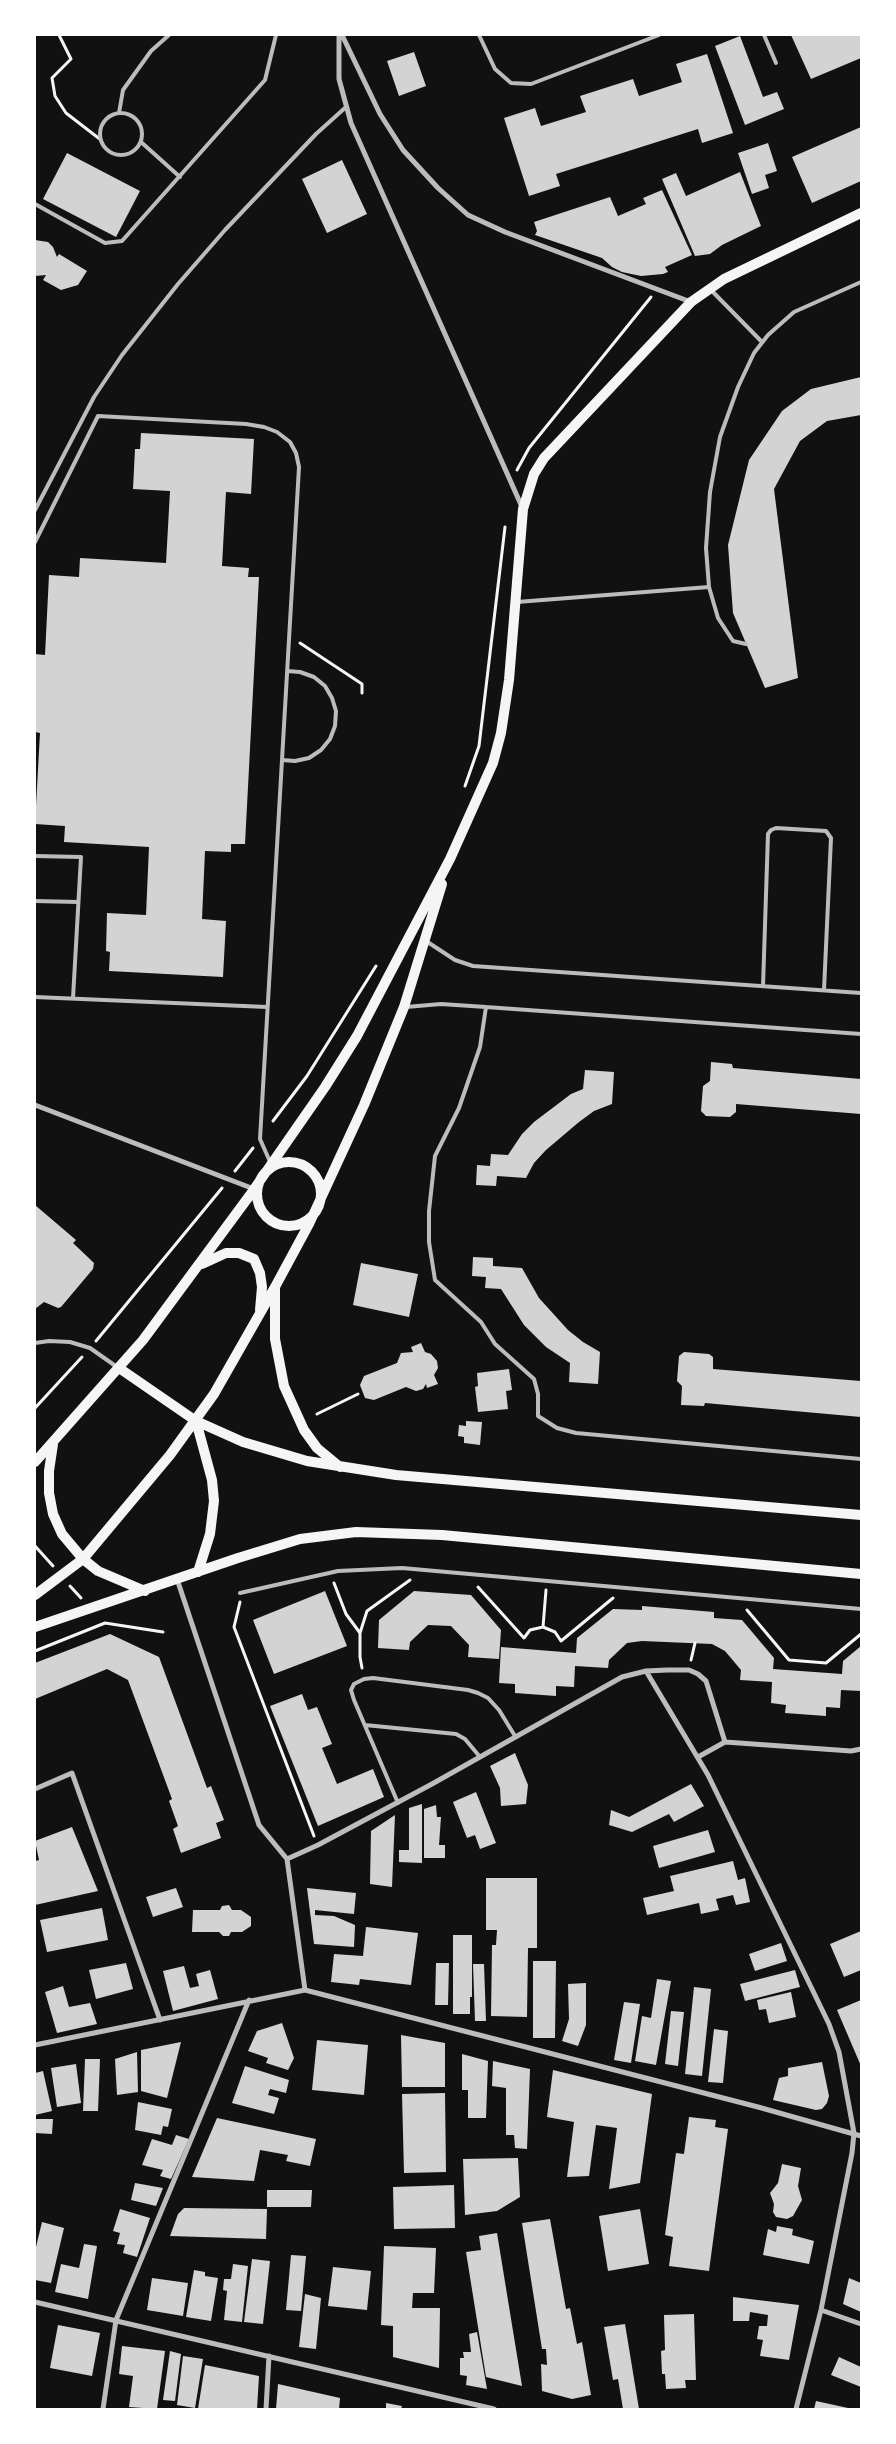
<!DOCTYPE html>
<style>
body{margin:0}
#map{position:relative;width:896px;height:2444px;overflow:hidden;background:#111;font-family:Inter,sans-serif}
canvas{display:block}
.frame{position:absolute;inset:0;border:36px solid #fff;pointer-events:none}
</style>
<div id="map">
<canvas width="896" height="2444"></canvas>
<div class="frame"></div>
</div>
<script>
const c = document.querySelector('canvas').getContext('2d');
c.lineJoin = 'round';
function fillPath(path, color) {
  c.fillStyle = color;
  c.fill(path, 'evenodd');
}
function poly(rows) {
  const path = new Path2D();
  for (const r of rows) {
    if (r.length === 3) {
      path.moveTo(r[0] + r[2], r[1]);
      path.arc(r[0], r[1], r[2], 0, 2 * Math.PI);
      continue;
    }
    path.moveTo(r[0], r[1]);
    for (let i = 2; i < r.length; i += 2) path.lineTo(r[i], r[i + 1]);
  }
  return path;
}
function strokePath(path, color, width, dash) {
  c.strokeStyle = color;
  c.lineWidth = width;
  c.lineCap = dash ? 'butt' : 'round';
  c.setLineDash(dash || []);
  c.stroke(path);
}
fillPath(poly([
 [791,35,861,35,861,58,811,79],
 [740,36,763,97,777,92,784,109,745,125,715,46],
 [414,52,426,86,399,96,387,61],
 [707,54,733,133,702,143,698,129,556,174,560,186,529,196,504,118,535,108,541,126,586,112,580,96,633,79,639,96,682,82,676,64],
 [861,127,861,181,812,203,792,157],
 [768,143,777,171,765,175,769,188,752,194,738,153],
 [67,153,140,191,116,237,43,199],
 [342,160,367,214,327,233,302,179],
 [740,172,761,226,722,245,710,254,695,256,662,179,676,173,686,196],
 [662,190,692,255,665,267,668,272,663,274,641,276,622,272,612,267,602,258,535,235,537,231,534,222,610,197,618,216,646,204,643,198],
 [35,240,48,242,53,247,57,257,59,254,87,271,78,285,61,290,43,280,46,275,35,276],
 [861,377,861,415,827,421,800,441,774,489,798,678,765,688,733,613,728,545,749,460,782,411,811,389],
 [141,433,254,439,251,494,226,492,222,566,249,568,248,577,259,577,245,844,231,844,231,852,205,851,202,919,226,921,223,977,109,971,110,952,106,951,107,913,146,915,149,847,64,842,65,826,35,824,40,733,35,732,35,654,45,655,49,575,79,577,80,558,166,563,170,491,133,489,135,449,140,449],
 [711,1062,732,1064,733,1068,861,1079,861,1114,736,1104,736,1112,730,1117,706,1116,701,1111,703,1086,710,1081],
 [585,1070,614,1072,612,1104,594,1111,579,1122,546,1150,534,1163,526,1178,497,1176,496,1186,476,1185,477,1165,490,1166,491,1154,508,1155,522,1134,534,1122,571,1094,583,1089],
 [35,1205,76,1240,73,1243,94,1263,93,1269,61,1307,58,1308,44,1302,35,1309],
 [473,1257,493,1258,493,1266,522,1268,539,1298,568,1330,583,1342,600,1352,598,1384,569,1382,570,1363,546,1347,524,1325,501,1289,485,1288,486,1277,472,1276],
 [361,1263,418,1274,409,1317,353,1305],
 [421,1343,425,1352,431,1354,437,1361,438,1368,434,1375,438,1384,427,1388,426,1384,423,1389,416,1391,406,1387,374,1400,365,1398,360,1385,364,1376,397,1363,401,1353,413,1352,411,1347],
 [684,1352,709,1354,713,1357,713,1369,861,1381,861,1417,705,1403,704,1406,681,1405,682,1386,677,1381,679,1356],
 [509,1369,512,1390,506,1391,508,1409,478,1412,475,1387,478,1386,477,1373],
 [466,1421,482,1422,480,1445,464,1443,464,1437,458,1436,459,1425,466,1426],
 [325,1591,347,1646,274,1674,253,1620],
 [414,1591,471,1595,501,1630,499,1659,468,1657,469,1645,451,1626,428,1625,410,1642,409,1650,378,1648,379,1620],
 [642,1606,714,1612,714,1618,742,1620,774,1658,773,1669,842,1674,843,1661,861,1646,861,1691,841,1690,840,1708,826,1707,826,1716,785,1713,786,1705,771,1703,772,1682,740,1680,741,1670,725,1651,712,1644,642,1641,627,1643,609,1660,608,1668,575,1666,574,1687,556,1686,556,1696,515,1693,515,1684,499,1683,501,1647,576,1653,577,1638,613,1609,642,1610],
 [110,1634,159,1657,207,1788,211,1786,224,1820,216,1823,221,1838,181,1853,173,1829,178,1826,169,1801,172,1799,128,1680,107,1669,35,1699,35,1663],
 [302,1694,308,1710,317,1707,332,1744,322,1748,337,1784,373,1769,384,1797,318,1826,270,1706],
 [515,1753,528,1785,526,1804,501,1806,500,1788,490,1766],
 [691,1784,704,1806,674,1822,669,1814,632,1832,609,1825,611,1810,629,1817],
 [476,1792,496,1843,480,1849,475,1835,467,1838,453,1802],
 [422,1804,422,1863,399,1862,399,1850,409,1850,409,1808],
 [436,1805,437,1817,441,1817,439,1845,445,1845,445,1858,424,1858,424,1809],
 [395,1815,392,1887,370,1884,371,1831],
 [72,1827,98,1891,35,1905,35,1861,39,1860,35,1841],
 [708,1830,715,1852,659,1868,653,1846],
 [733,1861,738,1880,745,1878,750,1902,736,1905,733,1895,716,1899,719,1910,701,1914,699,1903,647,1915,643,1898,674,1891,670,1876],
 [486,1878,537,1878,537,1948,528,1948,527,2017,491,2016,492,1945,496,1945,497,1930,486,1930],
 [176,1888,183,1907,153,1917,146,1897],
 [307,1888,356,1893,354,1914,315,1910,315,1915,334,1916,355,1925,354,1947,314,1944],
 [229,1905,232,1910,241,1910,251,1917,251,1926,242,1932,231,1932,229,1936,223,1936,219,1932,192,1932,193,1910,220,1910,222,1906],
 [102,1908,108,1940,47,1952,40,1920],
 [366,1927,418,1933,411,1985,360,1979,359,1985,331,1982,334,1954,363,1956],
 [861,1931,861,1970,844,1977,830,1944],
 [453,1935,472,1935,472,1997,470,1997,470,2014,453,2014],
 [781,1943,787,1961,755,1971,749,1954],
 [533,1961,556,1961,555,2038,533,2038],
 [126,1963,133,1989,96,1999,89,1970],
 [436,1963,449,1963,448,2005,435,2005],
 [473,1964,484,1964,486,2021,475,2021],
 [184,1966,190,1988,199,1986,196,1974,210,1970,218,1999,173,2011,163,1971],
 [795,1970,800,1987,745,2001,740,1984],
 [657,1979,671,1981,656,2065,635,2061,642,2016,651,2018],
 [586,1983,586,2025,578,2046,562,2041,569,2019,568,1984],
 [63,1986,69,2007,90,2003,97,2024,57,2033,45,1992],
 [694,1987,711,1989,702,2076,685,2074],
 [791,1992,796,2017,769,2023,766,2009,759,2010,757,2000],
 [861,2000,861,2066,837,2010],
 [624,2002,640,2004,631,2063,614,2060],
 [671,2011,684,2012,678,2066,665,2064],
 [282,2023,294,2058,288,2070,266,2063,268,2058,248,2051,257,2031],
 [714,2029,728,2031,723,2083,708,2082],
 [401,2035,445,2043,445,2087,402,2087],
 [317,2040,368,2045,364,2095,312,2090],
 [181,2042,167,2098,141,2091,141,2050],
 [137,2052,138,2092,117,2095,115,2059],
 [462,2054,488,2061,486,2118,468,2118,468,2090,462,2090],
 [85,2059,100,2059,98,2111,83,2111],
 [493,2061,530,2069,527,2149,515,2148,514,2135,506,2135,506,2088,492,2086],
 [822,2062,829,2096,827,2103,822,2109,816,2110,773,2100,779,2078,788,2076,788,2068],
 [76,2064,81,2103,57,2107,51,2068],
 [245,2066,289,2080,286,2093,270,2089,268,2095,279,2098,274,2114,232,2103],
 [553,2070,652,2094,640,2183,609,2189,617,2128,596,2125,589,2176,567,2177,574,2122,547,2117],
 [43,2071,52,2111,35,2115,35,2073],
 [445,2093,446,2172,404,2173,402,2094],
 [138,2102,172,2109,168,2127,163,2126,161,2135,135,2130],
 [689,2117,716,2120,715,2127,728,2129,709,2271,669,2266,673,2237,665,2235,676,2153,684,2154],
 [217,2118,316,2139,310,2166,286,2161,288,2155,260,2150,254,2181,192,2177],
 [35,2119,53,2119,52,2134,35,2133],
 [176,2135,189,2139,171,2179,160,2176,163,2170,142,2165,152,2139,172,2145],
 [518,2158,520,2197,497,2211,465,2215,463,2159],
 [782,2164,801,2168,798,2186,802,2200,793,2216,787,2219,776,2217,773,2212,774,2204,770,2193,778,2183],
 [135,2183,163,2188,156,2206,131,2200],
 [454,2185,455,2228,394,2229,393,2187],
 [267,2190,312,2190,311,2207,267,2207],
 [184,2208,267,2209,266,2239,170,2236,178,2214],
 [120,2209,150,2218,137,2257,123,2253,125,2245,117,2244,120,2233,113,2231],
 [640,2209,649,2264,608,2271,599,2216],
 [550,2219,566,2309,570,2308,577,2344,582,2342,591,2395,572,2399,542,2391,541,2364,547,2365,546,2349,542,2349,522,2223],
 [42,2222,64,2228,51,2283,35,2280,35,2251],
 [777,2226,793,2229,792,2235,814,2241,809,2264,763,2255,768,2229,776,2232],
 [497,2233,522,2386,486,2377,466,2252,481,2250,479,2236],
 [84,2244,97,2246,88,2299,55,2292,61,2264,79,2268],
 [384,2246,436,2248,434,2293,413,2293,412,2308,440,2308,439,2368,393,2357,393,2326,381,2325],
 [291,2255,306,2256,301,2311,286,2310],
 [252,2259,270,2261,263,2324,244,2322],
 [233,2264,248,2266,242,2322,224,2320,227,2291,223,2290,224,2279,231,2279],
 [333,2267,371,2271,367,2310,328,2306],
 [194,2270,205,2272,205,2276,218,2278,211,2321,186,2317],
 [152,2278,188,2283,183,2316,147,2310],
 [849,2278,861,2283,861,2312,843,2304],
 [305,2294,321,2298,316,2349,299,2347],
 [733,2297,799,2305,789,2360,760,2356,763,2340,757,2339,759,2326,767,2326,768,2315,750,2312,749,2321,733,2321],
 [694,2314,696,2380,685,2380,686,2388,666,2389,665,2374,662,2374,661,2351,665,2350,664,2315],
 [625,2324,639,2409,623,2409,618,2379,613,2380,604,2327],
 [58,2325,100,2333,92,2376,50,2368],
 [477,2332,487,2389,466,2385,467,2376,460,2375,460,2358,464,2358,463,2352,471,2352,469,2334],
 [122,2346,165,2351,157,2409,129,2407,133,2376,119,2374],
 [170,2351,181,2354,175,2401,163,2400],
 [183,2356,203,2359,195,2408,177,2405],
 [839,2357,861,2367,861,2387,831,2375],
 [205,2365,259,2376,257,2409,198,2409],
 [278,2384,340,2398,339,2409,276,2409],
 [816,2401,848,2408,848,2409,814,2409],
 [386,2403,402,2406,401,2409,386,2409]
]), '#d3d3d3');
strokePath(poly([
 [59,35,71,59,52,78,55,96,66,113,101,140],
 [517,470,529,448,651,297],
 [300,643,362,684,362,693],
 [465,786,479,746,505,527],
 [273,1121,307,1076,376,966],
 [235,1171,253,1148],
 [96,1341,222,1188],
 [35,1408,82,1357],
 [317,1414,358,1394],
 [35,1546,53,1566],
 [334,1583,346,1614,360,1633],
 [70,1586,81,1598],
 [478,1587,524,1638,530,1630,543,1627,555,1632,561,1641,613,1598],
 [240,1602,234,1627,314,1836],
 [747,1610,789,1660,826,1663,861,1634],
 [543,1627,546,1590],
 [35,1651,105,1623,163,1632],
 [691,1660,695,1643],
 [362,1668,360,1657,360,1633,367,1611,410,1580]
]), '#f5f5f5', 3);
strokePath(poly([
 [479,35,495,69,511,83,531,84,659,35],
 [764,35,776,63],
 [119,113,123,90,151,51,169,35],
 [121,134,21],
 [141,142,180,177],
 [35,204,105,243,122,241,265,80,276,35],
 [711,290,762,342],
 [35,510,94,397,122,355,178,284,225,230,316,134,346,107],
 [35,542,98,416,246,424,264,427,277,432,290,442,296,453,299,467,260,1139,271,1164],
 [709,587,718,618,733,641,746,644],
 [517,602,709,587,706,548,710,492,720,437,738,387,754,353,768,335,794,312,861,282],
 [282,760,295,761,309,758,321,750,330,739,335,726,336,711,332,698,325,686,314,677,300,672,287,671],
 [35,856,81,857,73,998],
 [35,901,78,902],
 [426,941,455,960,473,966,861,993],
 [763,986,768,834,771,830,776,828,826,831,831,838,824,990],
 [35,997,267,1007],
 [406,1007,441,1004,486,1007,861,1034],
 [486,1007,480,1047,459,1108,435,1156,429,1211,429,1242,435,1280,481,1322,495,1344,534,1379,538,1394,538,1416,557,1428,576,1433,861,1459],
 [35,1343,49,1341,70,1342,90,1348,117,1367],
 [240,1593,338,1571,402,1568,861,1609],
 [365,1725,456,1734,465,1739,480,1757],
 [398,1803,354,1700,351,1690,354,1684,364,1679,373,1678,468,1690,478,1693,488,1698,499,1710,515,1736]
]), '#bcbcbc', 4);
strokePath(poly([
 [339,35,339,79,351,123,522,507],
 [342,35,380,114,403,150,438,188,468,215,505,232,691,302],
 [35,1105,254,1189],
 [177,1579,259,1825,287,1859,305,1990],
 [646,1671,708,1775,829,2024,839,2052,854,2133,852,2153,821,2310,796,2409],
 [698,1757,725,1742,851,1751,861,1749],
 [35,1789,72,1773,160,2020],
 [287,1859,318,1845,432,1784,622,1677,646,1671,667,1670,689,1670,698,1674,706,1681,725,1742],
 [35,2045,305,1990,758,2107,861,2136],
 [35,2302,494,2409],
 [821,2310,861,2324],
 [103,2409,116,2320,249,2000],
 [266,2409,269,2356]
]), '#bcbcbc', 5);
strokePath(poly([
 [289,1194,32],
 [202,1264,226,1253,239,1253,254,1259,260,1273,262,1287,260,1310],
 [275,1289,275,1339,284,1386,304,1430,317,1448,340,1467],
 [119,1368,196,1421,243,1442,307,1461,396,1475,861,1515],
 [196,1421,212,1480,214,1501,210,1534,198,1572],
 [53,1444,49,1471,49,1493,53,1514,62,1534,83,1559,98,1571,145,1591],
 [35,1462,143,1340,250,1195,325,1087,357,1036,450,859,493,763,501,733,509,680,523,509,534,474,544,458,691,302,724,279,861,213],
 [35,1595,83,1559,170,1455,214,1394,275,1287,309,1224,364,1105,404,1007,442,884],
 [35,1627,238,1558,300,1539,356,1532,442,1535,861,1574]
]), '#f5f5f5', 10);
</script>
